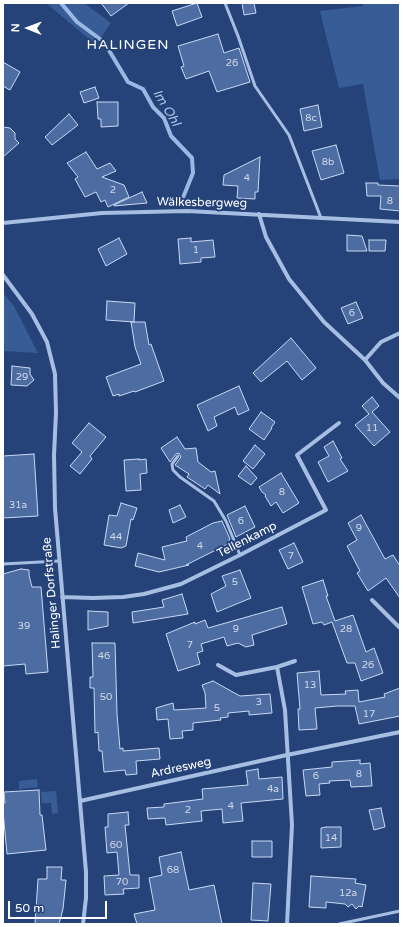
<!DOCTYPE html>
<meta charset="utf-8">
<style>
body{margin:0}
#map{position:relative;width:403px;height:927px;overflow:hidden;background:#254379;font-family:"Varela Round",sans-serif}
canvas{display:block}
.frame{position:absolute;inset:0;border:4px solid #fff;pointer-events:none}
.north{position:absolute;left:8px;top:8px;width:40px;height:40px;-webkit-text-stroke:3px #254379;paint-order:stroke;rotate:271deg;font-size:11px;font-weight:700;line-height:16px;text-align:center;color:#fff}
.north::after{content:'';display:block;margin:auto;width:14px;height:18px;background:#fff;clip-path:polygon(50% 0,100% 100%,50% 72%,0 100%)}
.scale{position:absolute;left:8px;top:901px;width:99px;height:18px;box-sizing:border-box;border:2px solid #fff;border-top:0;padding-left:5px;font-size:12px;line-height:14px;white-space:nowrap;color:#fff;-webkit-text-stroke:3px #254379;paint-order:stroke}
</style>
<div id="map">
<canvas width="403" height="927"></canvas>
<div class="frame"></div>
<div class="north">N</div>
<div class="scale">50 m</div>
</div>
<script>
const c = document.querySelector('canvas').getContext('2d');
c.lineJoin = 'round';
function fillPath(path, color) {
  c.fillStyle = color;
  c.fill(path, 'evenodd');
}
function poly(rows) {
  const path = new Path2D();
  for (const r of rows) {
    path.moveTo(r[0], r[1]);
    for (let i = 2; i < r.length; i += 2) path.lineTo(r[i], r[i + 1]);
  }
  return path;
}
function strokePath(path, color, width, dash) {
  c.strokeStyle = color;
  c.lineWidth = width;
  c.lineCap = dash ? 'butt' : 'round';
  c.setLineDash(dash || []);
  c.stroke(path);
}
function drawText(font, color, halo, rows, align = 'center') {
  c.font = font + ' "Varela Round",sans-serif';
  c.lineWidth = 4;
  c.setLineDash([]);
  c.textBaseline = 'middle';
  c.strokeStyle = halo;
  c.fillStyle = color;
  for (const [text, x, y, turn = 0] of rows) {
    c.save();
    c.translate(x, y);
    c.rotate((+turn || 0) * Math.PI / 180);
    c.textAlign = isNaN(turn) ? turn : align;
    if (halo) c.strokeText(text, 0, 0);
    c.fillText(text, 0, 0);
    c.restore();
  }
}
fillPath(poly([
 [46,3,84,3,111,23,96,45],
 [363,3,400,3,400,179,380,180,363,84,339,88,320,11,363,6],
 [3,293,14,306,38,353,3,351],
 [37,779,38,787,19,789,19,781],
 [56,791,58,812,58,813,52,814,51,803,42,803,41,792]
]), '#385c96');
strokePath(poly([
 [61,3,77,22,104,42,128,82,143,89,153,107,164,118,171,136,192,158,193,173,182,200]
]), '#9bb8e4', 4);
const building = poly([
 [101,3,129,3,111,16,101,3],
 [197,3,202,17,177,26,172,11,197,3],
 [242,3,254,3,256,13,244,15,242,3],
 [218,34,224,53,239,48,250,82,217,92,209,71,186,79,181,67,184,66,178,46,218,34],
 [3,62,20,72,10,90,3,86,3,62],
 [95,87,99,98,84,103,80,92,95,87],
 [97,102,118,102,118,126,101,127,101,119,98,119,97,102],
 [318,105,322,127,304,131,300,109,318,105],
 [69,114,78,125,52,145,45,137,69,114],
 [3,127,10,128,15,133,15,139,19,143,3,157,3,127],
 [336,145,344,173,321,180,312,151,336,145],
 [86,152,97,169,110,163,116,171,102,177,124,185,129,197,108,207,105,200,101,202,96,192,85,197,75,179,78,177,67,163,86,152],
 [260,157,258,192,255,192,255,199,237,198,238,186,223,185,224,175,260,157],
 [366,183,378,183,378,185,400,186,400,211,380,209,381,196,367,196,366,183],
 [142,192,147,203,114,206,114,205,142,192],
 [347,235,362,236,367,251,347,251,347,235],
 [119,238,127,254,106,266,98,249,119,238],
 [191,238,191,242,213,240,215,257,201,258,201,262,180,264,178,239,191,238],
 [369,240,386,240,385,251,369,251,369,240],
 [107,301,135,303,134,322,106,320,107,301],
 [356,302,363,318,348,324,341,308,356,302],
 [131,322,145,322,149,345,151,344,164,381,135,392,134,391,119,396,119,394,113,396,106,377,141,364,135,347,131,322],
 [291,338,316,368,302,380,287,361,261,382,253,373,291,338],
 [12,366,30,368,30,374,34,380,27,386,11,385,12,366],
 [239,386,249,410,238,415,235,407,214,417,217,426,208,431,197,405,239,386],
 [372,397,379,406,372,412,390,432,374,446,355,425,369,414,362,406,372,397],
 [261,412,275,422,271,428,272,428,264,440,249,429,261,412],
 [89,423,106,437,90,456,92,459,80,474,70,466,82,452,72,443,89,423],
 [177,437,185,449,196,448,198,462,211,472,215,471,220,494,208,485,205,489,187,477,189,474,175,465,181,457,179,453,176,454,170,462,161,448,177,437],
 [333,441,342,458,340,459,348,471,328,482,318,462,329,456,324,447,333,441],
 [255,445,265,454,253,469,243,461,255,445],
 [34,454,38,516,3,518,3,456,34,454],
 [139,459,139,460,146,459,147,473,140,474,141,490,126,491,124,460,139,459],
 [246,466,257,478,251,485,238,476,246,466],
 [281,473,299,503,283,513,276,502,271,506,265,496,266,495,262,492,259,487,281,473],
 [121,503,137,508,133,520,131,519,126,546,121,548,104,545,109,515,117,516,121,503],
 [180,505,186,517,173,523,169,510,180,505],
 [245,506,255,527,236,537,227,515,245,506],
 [361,515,385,559,393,555,400,566,400,598,386,578,368,591,357,573,360,571,347,546,357,540,348,523,361,515],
 [222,521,230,539,229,540,230,543,186,565,189,565,159,572,135,566,138,553,165,560,162,547,187,541,186,537,213,523,222,521],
 [294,543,303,562,288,569,279,550,294,543],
 [21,569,29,570,29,575,32,587,41,587,48,672,26,674,25,664,3,666,3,574,21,569],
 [240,570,251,598,217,612,211,594,226,586,222,576,240,570],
 [323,580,328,596,326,596,335,621,353,615,366,652,374,648,383,673,361,681,355,663,347,663,332,622,324,625,322,622,313,624,302,587,323,580],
 [182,594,188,614,133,623,132,612,164,607,162,600,182,594],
 [282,607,287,624,252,635,254,645,246,647,238,643,227,646,224,637,201,644,203,651,197,653,200,664,178,671,166,634,195,622,195,624,205,620,208,628,282,607],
 [88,611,108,612,108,626,88,630,88,611],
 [92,643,115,643,117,714,120,749,123,748,123,751,159,748,160,759,136,761,137,774,126,775,125,770,104,772,102,751,99,751,98,732,95,733,94,688,90,688,90,677,93,677,92,643],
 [319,671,321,695,346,694,345,691,358,690,359,702,385,697,384,694,400,688,400,716,359,724,355,706,337,706,315,708,317,729,299,730,298,709,300,709,297,673,319,671],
 [213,681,240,696,270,694,272,713,249,715,249,711,228,713,228,717,220,718,221,720,193,723,193,730,182,731,183,738,170,739,168,719,157,720,156,708,173,703,174,710,206,708,205,693,202,685,213,681],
 [360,760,360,764,370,763,372,786,351,787,350,780,329,781,330,783,319,784,320,795,306,796,303,770,332,767,332,762,360,760],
 [258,769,259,779,282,777,283,799,241,803,243,821,223,823,222,809,201,811,202,821,166,825,165,818,148,819,147,808,164,807,164,804,203,799,202,789,248,785,246,771,258,769],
 [39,790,40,815,42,815,46,850,7,854,3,811,3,803,5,803,4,792,39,790],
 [381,808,385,827,374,830,369,810,381,808],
 [128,812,129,825,125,825,130,875,139,875,139,888,123,889,124,894,105,895,104,876,119,875,117,852,107,853,105,827,108,827,108,814,128,812],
 [326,827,341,827,341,847,321,848,321,828,326,827],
 [252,841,272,841,272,857,252,857,252,841],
 [181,852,189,890,214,885,222,924,137,924,134,914,155,910,149,878,162,875,159,857,181,852],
 [47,867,62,867,61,880,66,880,63,909,59,924,35,924,38,879,47,879,47,867],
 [311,876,356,879,355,883,366,885,362,907,359,906,356,909,352,904,348,907,345,904,326,902,326,908,309,907,311,876],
 [253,883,271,884,268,921,251,920,253,883]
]);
fillPath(building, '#4d6da2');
strokePath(building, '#c9d9f3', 1);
strokePath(poly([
 [225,3,238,36,255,86,289,135,321,218],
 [178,456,172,464,173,470,180,477,214,501,226,521,240,555],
 [3,564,59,561],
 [339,924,400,911]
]), '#a7bee3', 3);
strokePath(poly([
 [259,214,266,237,289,279,324,322,365,360,383,383,400,398],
 [3,223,102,213,187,211,400,222],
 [3,275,32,314,47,342,55,374,56,413,54,455,55,508,86,872,86,898,83,924],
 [365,360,381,342,400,333],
 [62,597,93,598,123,597,144,594,181,584,240,555,326,510,297,455,339,423],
 [372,600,400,628],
 [218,665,236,675,277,667],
 [80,801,287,755,400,732],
 [287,924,292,825,285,710,277,667,295,661]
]), '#a7bee3', 4);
drawText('10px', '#d2dae8', null, [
 ["26",232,63],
 ["8c",311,118],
 ["8b",328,162],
 ["4",247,178],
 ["2",113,190],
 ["8",390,201],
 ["1",196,250],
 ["6",352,313],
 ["29",22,377],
 ["11",372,428],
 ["8",282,492],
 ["31a",18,505],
 ["6",241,521],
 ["9",359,528],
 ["44",116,537],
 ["4",200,546],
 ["7",291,556],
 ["5",235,582],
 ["39",24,626],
 ["9",236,629],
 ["28",346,629],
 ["7",190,645],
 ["46",104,656],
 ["26",368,665],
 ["13",310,685],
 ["50",106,697],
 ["3",259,702],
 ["5",217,708],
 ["17",369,714],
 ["8",359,774],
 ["6",316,776],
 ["4a",273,789],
 ["4",231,806],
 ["2",188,810],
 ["14",331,838],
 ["60",116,845],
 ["68",173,870],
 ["70",122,882],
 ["12a",348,893]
]);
drawText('12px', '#fff', '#254379', [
 ["Wälkesbergweg",202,203,1],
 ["Tellenkamp",247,540,-27],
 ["Halinger Dorfstraße",52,593,-95],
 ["Ardresweg",181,768,-12]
]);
drawText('italic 13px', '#b2c8eb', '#254379', [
 ["Im Ohl",166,108,59]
]);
c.letterSpacing = '1px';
drawText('14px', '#fff', '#254379', [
 ["HALINGEN",128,45]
]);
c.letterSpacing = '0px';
</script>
